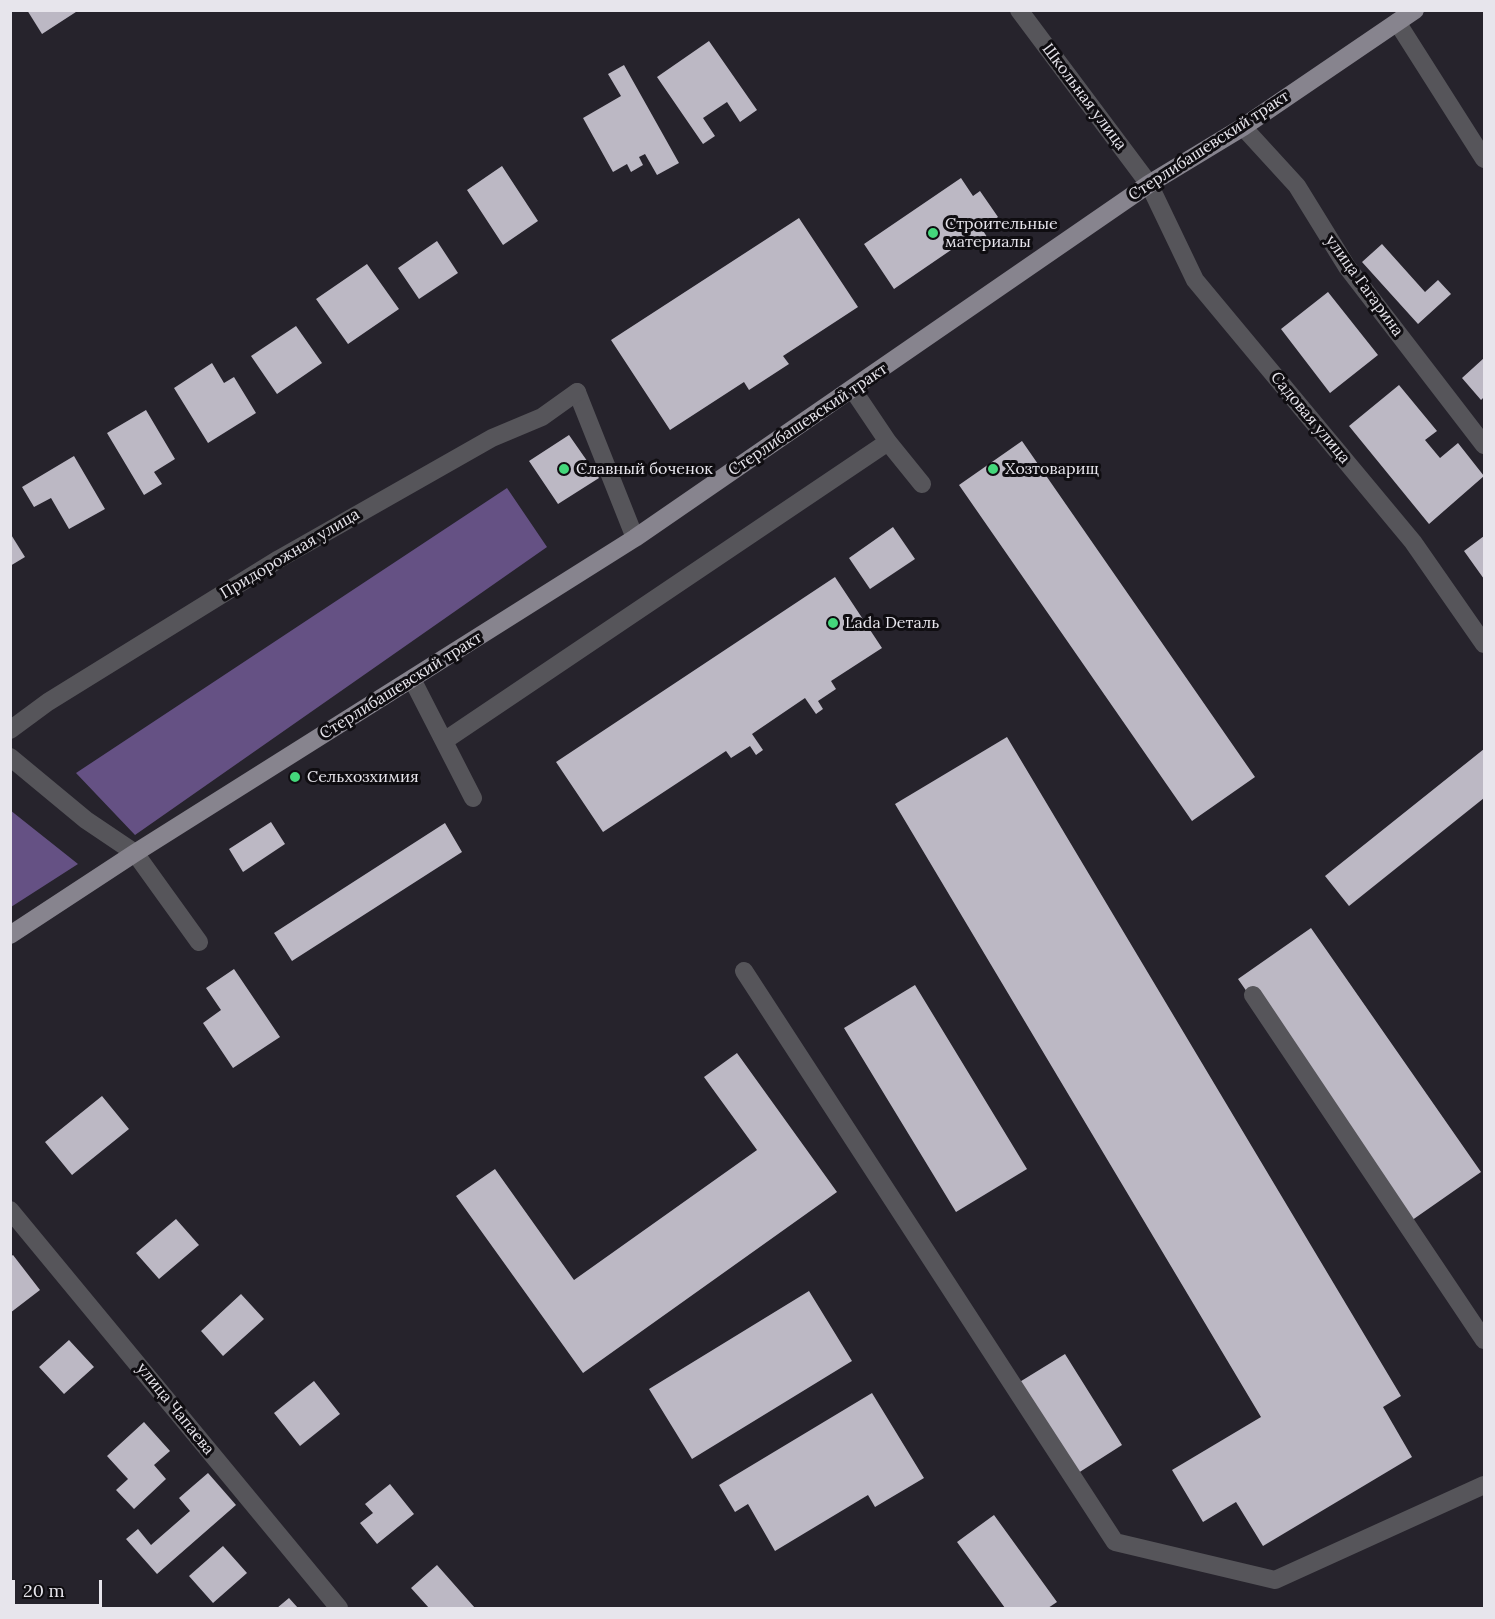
<!DOCTYPE html>
<meta charset="utf-8">
<style>
body{margin:0}
#map{position:relative;width:1495px;height:1619px;overflow:hidden;background:#26232c;font-family:Lora,serif}
canvas{display:block}
.frame{position:absolute;inset:0;border:12px solid #e7e5ec;pointer-events:none}
.scale{position:absolute;left:12px;top:1580px;width:90px;height:27px;box-sizing:border-box;border:3px solid #e7e5ec;border-top:0;padding-left:8px;font-size:18px;line-height:21px;white-space:nowrap;color:#e7e5ec;-webkit-text-stroke:4px #0f0d11;paint-order:stroke}
</style>
<div id="map">
<canvas width="1495" height="1619"></canvas>
<div class="frame"></div>
<div class="scale">20 m</div>
</div>
<script>
const c = document.querySelector('canvas').getContext('2d');
c.lineJoin = 'round';
function fillPath(path, color) {
  c.fillStyle = color;
  c.fill(path, 'evenodd');
}
function poly(rows) {
  const path = new Path2D();
  for (const r of rows) {
    path.moveTo(r[0], r[1]);
    for (let i = 2; i < r.length; i += 2) path.lineTo(r[i], r[i + 1]);
  }
  return path;
}
function strokePath(path, color, width, dash) {
  c.strokeStyle = color;
  c.lineWidth = width;
  c.lineCap = dash ? 'butt' : 'round';
  c.setLineDash(dash || []);
  c.stroke(path);
}
function drawText(font, color, halo, rows, align = 'center') {
  c.font = font + ' Lora,serif';
  c.lineWidth = 6;
  c.setLineDash([]);
  c.textBaseline = 'middle';
  c.strokeStyle = halo;
  c.fillStyle = color;
  for (const [text, x, y, turn = 0] of rows) {
    c.save();
    c.translate(x, y);
    c.rotate((+turn || 0) * Math.PI / 180);
    c.textAlign = isNaN(turn) ? turn : align;
    if (halo) c.strokeText(text, 0, 0);
    c.fillText(text, 0, 0);
    c.restore();
  }
}
fillPath(poly([
 [507,488,547,547,135,835,76,773],
 [10,810,78,864,11,907,10,907]
]), '#655184');
fillPath(poly([
 [27,10,79,10,42,34],
 [709,41,757,110,740,122,727,102,703,118,715,136,703,144,657,77],
 [624,65,679,163,657,175,645,154,639,157,643,165,631,172,627,164,613,172,583,118,621,96,608,74],
 [502,166,538,221,503,245,467,190],
 [961,178,973,196,980,191,998,217,982,229,987,237,976,245,970,237,894,289,864,244],
 [799,218,858,307,783,356,789,364,749,390,744,382,670,430,611,340],
 [437,241,458,273,419,299,398,268],
 [1382,244,1425,292,1438,280,1451,294,1418,324,1362,262],
 [367,264,399,309,348,344,316,299],
 [1328,292,1378,355,1330,393,1281,329],
 [296,326,322,363,277,394,251,356],
 [1484,358,1484,397,1481,400,1462,378],
 [212,363,224,383,234,377,256,413,208,443,174,388],
 [1399,385,1437,431,1425,440,1440,458,1458,443,1484,476,1429,524,1349,426],
 [146,410,175,459,154,472,162,484,144,495,107,433],
 [569,435,599,478,558,504,529,461],
 [1022,441,1255,777,1192,821,959,485],
 [74,456,105,509,69,529,51,498,34,507,22,487],
 [893,527,915,559,870,589,849,558],
 [10,533,25,557,10,566],
 [1484,536,1484,579,1464,551],
 [835,577,882,648,831,681,836,689,818,701,823,709,816,714,805,698,752,734,763,750,756,755,750,746,731,758,726,751,603,832,556,762],
 [1007,737,1401,1396,1383,1407,1412,1457,1263,1546,1236,1502,1203,1522,1172,1470,1261,1417,895,804],
 [1484,749,1484,798,1349,906,1325,876],
 [271,822,285,844,243,872,229,849],
 [445,823,462,852,292,961,274,933],
 [1311,928,1481,1172,1408,1223,1238,979],
 [234,969,280,1037,233,1068,203,1023,221,1010,206,988],
 [915,985,1027,1169,956,1212,844,1028],
 [737,1053,837,1192,583,1373,456,1196,495,1169,574,1280,757,1150,704,1077],
 [102,1096,129,1129,72,1175,45,1142],
 [176,1219,199,1245,159,1279,136,1253],
 [13,1255,40,1290,10,1313,10,1257],
 [809,1291,852,1361,692,1459,649,1389],
 [241,1294,264,1319,223,1356,201,1331],
 [69,1340,94,1367,64,1394,39,1367],
 [1065,1354,1122,1445,1075,1475,1018,1383],
 [314,1381,340,1414,300,1446,274,1413],
 [872,1393,924,1478,875,1507,868,1495,775,1551,748,1504,735,1512,719,1485],
 [144,1422,170,1451,154,1465,166,1479,134,1509,116,1490,128,1479,107,1456],
 [208,1473,236,1505,157,1574,126,1539,138,1529,151,1545,190,1511,179,1498],
 [390,1484,414,1514,377,1544,360,1523,373,1513,365,1504],
 [994,1515,1057,1602,1048,1608,1005,1608,957,1542],
 [223,1546,247,1573,213,1603,189,1576],
 [437,1565,475,1608,429,1608,411,1588],
 [289,1598,298,1608,277,1608]
]), '#bcb8c4');
strokePath(poly([
 [853,390,888,442,922,484],
 [577,392,635,538],
 [412,679,473,798],
 [444,741,888,442],
 [135,853,199,942],
 [744,971,1115,1542,1275,1580,1484,1485],
 [1253,995,1484,1340]
]), '#56555a', 18);
strokePath(poly([
 [1019,10,1149,184,1195,280,1413,542,1484,644],
 [1397,22,1484,159],
 [1243,127,1297,186,1347,267,1484,445],
 [10,730,48,702,279,559,492,438,542,417,577,392],
 [10,757,86,820,135,853],
 [10,1210,339,1608]
]), '#56555a', 18);
strokePath(poly([
 [10,935,135,853,635,538,1149,184,1243,127,1415,10]
]), '#87848e', 18);
for (const [x, y, r, color] of [
 [933,233,6,"#44d77b"],
 [564,469,6,"#44d77b"],
 [993,469,6,"#44d77b"],
 [833,623,6,"#44d77b"],
 [295,777,6,"#44d77b"]
]) {
  const dot = new Path2D();
  dot.arc(x, y, r, 0, 2 * Math.PI);
  c.fillStyle = color;
  c.fill(dot);
  strokePath(dot, '#0f0d11', 2);
}
drawText('16px', '#e7e5ec', '#0f0d11', [
 ["Школьная улица",1084,97,53],
 ["Стерлибашевский тракт",1209,146,-33],
 ["улица Гагарина",1364,286,54],
 ["Садовая улица",1310,418,50],
 ["Стерлибашевский тракт",808,420,-34],
 ["Придорожная улица",290,554,-31],
 ["Стерлибашевский тракт",401,686,-32],
 ["улица Чапаева",175,1409,51]
]);
drawText('16px', '#e7e5ec', '#0f0d11', [
 ["Строительные",945,224],
 ["материалы",945,242],
 ["Славный боченок",576,469],
 ["Хозтоварищ",1005,469],
 ["Lada Dеталь",845,623],
 ["Сельхозхимия",307,777]
], 'left');
</script>
